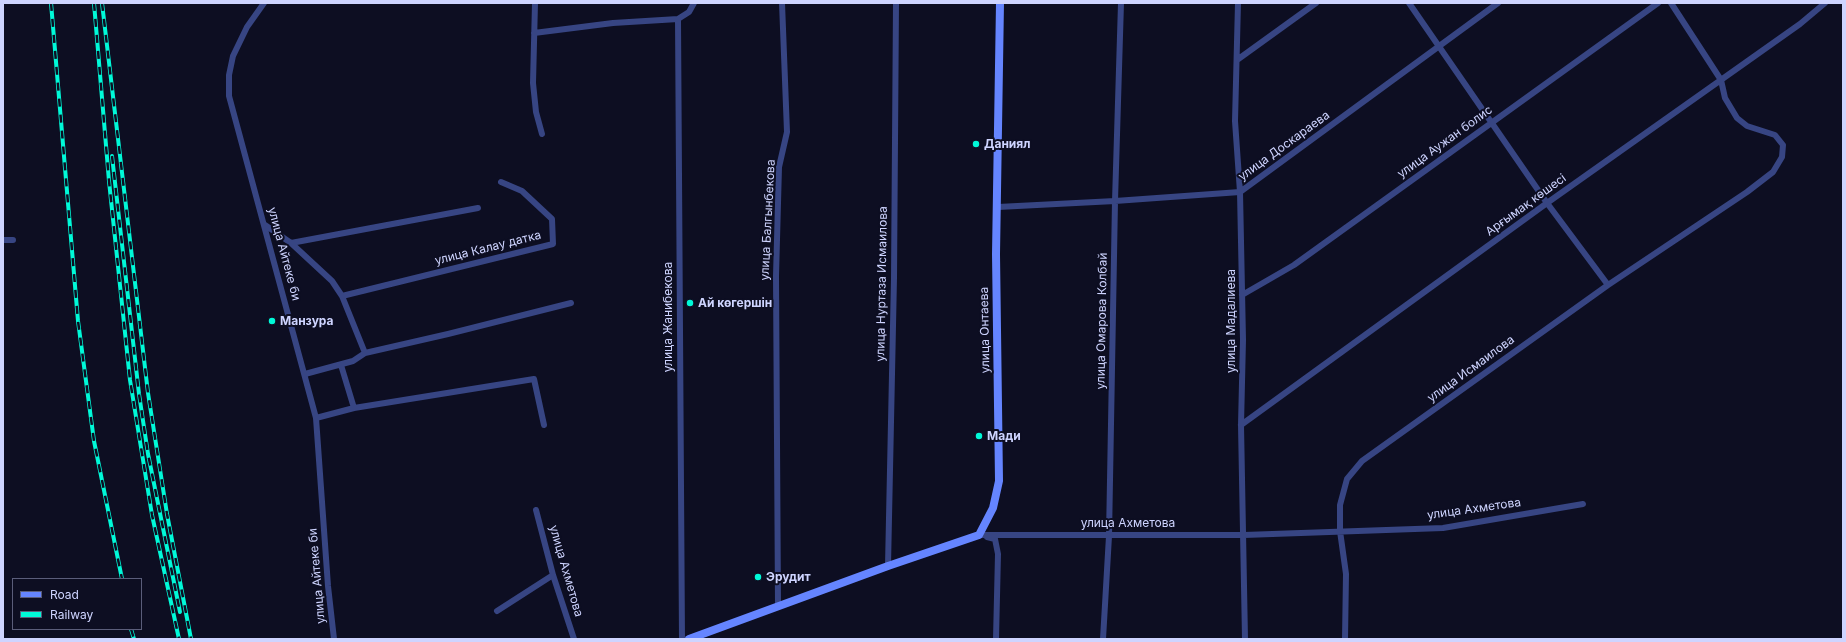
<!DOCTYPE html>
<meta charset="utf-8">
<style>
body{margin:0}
#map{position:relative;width:1846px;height:642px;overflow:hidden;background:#0d0e22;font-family:Inter,sans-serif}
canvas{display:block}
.frame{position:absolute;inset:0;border:4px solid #ced4ff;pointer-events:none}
.legend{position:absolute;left:12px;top:578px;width:130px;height:52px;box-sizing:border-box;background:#0d0e22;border:1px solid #5a5d7a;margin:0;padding:5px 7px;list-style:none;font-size:12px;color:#ced4ff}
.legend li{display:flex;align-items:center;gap:8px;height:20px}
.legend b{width:20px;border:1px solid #5a5d7a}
</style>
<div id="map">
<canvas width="1846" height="642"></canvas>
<div class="frame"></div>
<ul class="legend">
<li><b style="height:5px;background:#6585ff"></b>Road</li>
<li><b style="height:5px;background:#00f9d8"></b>Railway</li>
</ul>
</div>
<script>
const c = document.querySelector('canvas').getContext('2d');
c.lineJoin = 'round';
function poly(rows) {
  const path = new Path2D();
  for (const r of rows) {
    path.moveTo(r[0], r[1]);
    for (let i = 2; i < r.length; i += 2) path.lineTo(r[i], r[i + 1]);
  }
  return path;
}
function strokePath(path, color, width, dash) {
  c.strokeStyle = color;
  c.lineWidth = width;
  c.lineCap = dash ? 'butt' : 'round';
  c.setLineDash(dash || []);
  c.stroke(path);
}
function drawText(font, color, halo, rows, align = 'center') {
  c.font = font + ' Inter,sans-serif';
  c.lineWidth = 4;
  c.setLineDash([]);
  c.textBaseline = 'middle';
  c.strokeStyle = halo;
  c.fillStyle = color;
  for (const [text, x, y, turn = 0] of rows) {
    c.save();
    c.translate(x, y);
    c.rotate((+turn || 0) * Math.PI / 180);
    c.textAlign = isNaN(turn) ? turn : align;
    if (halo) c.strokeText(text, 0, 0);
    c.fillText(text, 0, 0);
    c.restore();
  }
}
strokePath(poly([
 [264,3,247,27,233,56,229,75,229,96,316,418,328,586,334,639],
 [535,3,533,83,536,112,542,134],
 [1238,3,1235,121,1240,192,1243,340,1241,425,1245,639],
 [1409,3,1547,203,1608,285],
 [534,33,613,23,678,19],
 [1237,60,1316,3],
 [998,207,1115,201,1240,192,1498,3],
 [265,225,291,243,332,281,342,296,365,353],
 [3,240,13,240],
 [291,243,478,208],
 [1242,295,1294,265,1658,3],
 [342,296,553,244,552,219,522,191,501,182],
 [341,365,354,408],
 [305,374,353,361,365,353,448,334,571,303],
 [316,418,354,408,534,379,544,425],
 [1241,425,1547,203,1800,24,1825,3],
 [536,510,553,575,574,639],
 [979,535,1244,535,1443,528,1583,504],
 [987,537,995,539,998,554,996,639],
 [888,566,894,278,896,3],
 [778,606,776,276,779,167,787,132,782,3],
 [497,611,553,575],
 [682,639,678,19,689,12,694,3],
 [1103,639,1109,536,1115,201,1121,3],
 [1345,639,1346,574,1340,531,1340,505,1347,479,1362,461,1608,285,1747,192,1773,172,1782,157,1783,145,1775,135,1747,126,1737,118,1725,98,1721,80,1671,3]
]), '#374583', 6);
strokePath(poly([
 [689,639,888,566,979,535,993,508,999,481,996,254,1000,3]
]), '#6585ff', 8);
const rail = poly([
 [51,3,78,321,94,441,122,579],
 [94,3,109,181,130,380,152,515,179,639],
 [102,3,148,393,167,514,191,639],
 [112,156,139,394,148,454,180,612],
 [131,629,134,639]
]);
strokePath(rail, '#00f9d8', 4);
strokePath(rail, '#0d0e22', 2.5, [8]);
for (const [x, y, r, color] of [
 [976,144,4,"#00f9d8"],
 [690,303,4,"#00f9d8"],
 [272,321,4,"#00f9d8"],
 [979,436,4,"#00f9d8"],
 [758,577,4,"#00f9d8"]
]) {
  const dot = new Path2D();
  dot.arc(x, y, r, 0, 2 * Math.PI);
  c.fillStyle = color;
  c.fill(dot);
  strokePath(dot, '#0d0e22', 1.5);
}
drawText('12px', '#ced4ff', '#0d0e22', [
 ["улица Аужан болис",1445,142,-36],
 ["улица Доскараева",1284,146,-36],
 ["Арғымақ көшесі",1526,205,-36],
 ["улица Балгынбекова",768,220,-87],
 ["улица Калау датка",488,248,-14],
 ["улица Айтеке би",284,254,75],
 ["улица Нуртаза Исмаилова",882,284,-89],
 ["улица Жанибекова",668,317,-90],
 ["улица Омарова Колбай",1102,321,-89],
 ["улица Мадалиева",1231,321,-90],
 ["улица Онтаева",985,330,-91],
 ["улица Исмаилова",1471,369,-36],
 ["улица Ахметова",1474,509,-8],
 ["улица Ахметова",1128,523],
 ["улица Ахметова",566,571,74],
 ["улица Айтеке би",317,576,-95]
]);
drawText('bold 12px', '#ced4ff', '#0d0e22', [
 ["Даниял",984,144],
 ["Ай көгершін",698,303],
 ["Манзура",280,321],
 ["Мади",987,436],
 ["Эрудит",766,577]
], 'left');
</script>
